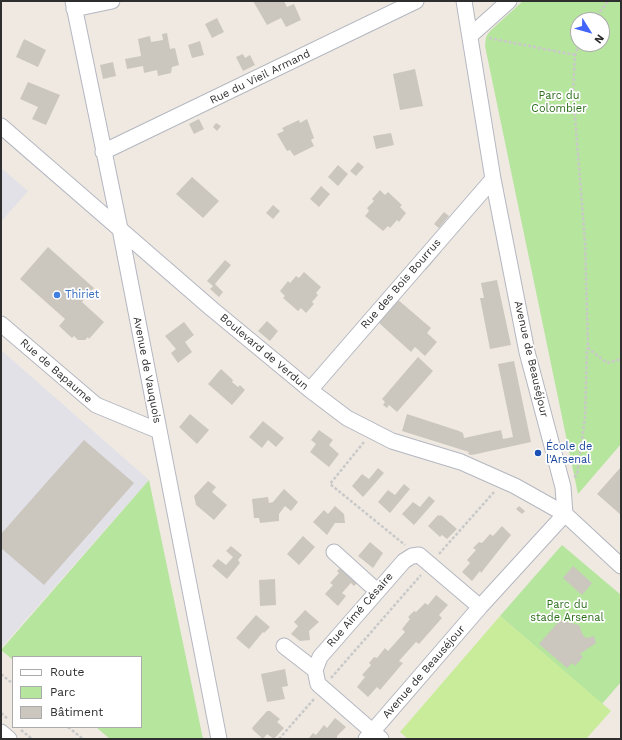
<!DOCTYPE html>
<meta charset="utf-8">
<style>
body{margin:0}
#map{position:relative;width:622px;height:740px;overflow:hidden;background:#efe9e1;font-family:"Work Sans",sans-serif}
canvas{display:block}
.frame{position:absolute;inset:0;border:2px solid #2e2e2e;pointer-events:none}
.legend{position:absolute;left:12px;top:656px;width:130px;height:72px;box-sizing:border-box;background:#fff;border:1px solid #ababab;margin:0;padding:5px 7px;list-style:none;font-size:12px;color:#2e2e2e}
.legend li{display:flex;align-items:center;gap:8px;height:20px}
.legend b{width:20px;border:1px solid #ababab}
.north{position:absolute;left:570px;top:12px;width:40px;height:40px;box-sizing:border-box;background:#fff;border:1px solid #ababab;border-radius:50%;rotate:127deg;font-size:11px;font-weight:700;line-height:16px;text-align:center;color:#2e2e2e}
.north::after{content:'';display:block;margin:auto;width:14px;height:18px;background:#4264fb;clip-path:polygon(50% 0,100% 100%,50% 72%,0 100%)}
</style>
<div id="map">
<canvas width="622" height="740"></canvas>
<div class="frame"></div>
<ul class="legend">
<li><b style="height:5px;background:#fff"></b>Route</li>
<li><b style="height:11px;background:#b6e59e"></b>Parc</li>
<li><b style="height:11px;background:#cbc7bf"></b>Bâtiment</li>
</ul>
<div class="north">N</div>
</div>
<script>
const c = document.querySelector('canvas').getContext('2d');
c.lineJoin = 'round';
function fillPath(path, color) {
  c.fillStyle = color;
  c.fill(path, 'evenodd');
}
function poly(rows) {
  const path = new Path2D();
  for (const r of rows) {
    path.moveTo(r[0], r[1]);
    for (let i = 2; i < r.length; i += 2) path.lineTo(r[i], r[i + 1]);
  }
  return path;
}
function strokePath(path, color, width, dash) {
  c.strokeStyle = color;
  c.lineWidth = width;
  c.lineCap = dash ? 'butt' : 'round';
  c.setLineDash(dash || []);
  c.stroke(path);
}
function drawText(font, color, halo, rows, align = 'center') {
  c.font = font + ' "Work Sans",sans-serif';
  c.lineWidth = 3.5;
  c.setLineDash([]);
  c.textBaseline = 'middle';
  c.strokeStyle = halo;
  c.fillStyle = color;
  for (const [text, x, y, turn = 0] of rows) {
    c.save();
    c.translate(x, y);
    c.rotate((+turn || 0) * Math.PI / 180);
    c.textAlign = isNaN(turn) ? turn : align;
    if (halo) c.strokeText(text, 0, 0);
    c.fillText(text, 0, 0);
    c.restore();
  }
}
fillPath(poly([
 [1,168,28,191,1,222],
 [1,350,149,480,1,648]
]), '#e3e1e8');
fillPath(poly([
 [523,1,621,1,621,444,578,494,485,46,486,37,490,31],
 [578,20,602,20,602,44,578,44],
 [149,480,203,739,110,739,96,727,141,727,141,657,13,657,13,660,1,650],
 [562,545,621,595,621,682,602,704,500,616]
]), '#b6e59e');
fillPath(poly([
 [500,616,611,711,586,739,408,739,400,732]
]), '#c9ec9a');
fillPath(poly([
 [253,1,284,1,287,7,294,4,301,20,286,27,281,18,267,25],
 [217,18,224,32,212,38,205,24],
 [167,33,170,49,175,48,179,65,172,67,171,73,158,76,157,70,144,73,143,66,127,69,125,59,141,56,138,39,150,36,151,42,163,40,162,34],
 [24,39,46,50,38,67,16,57],
 [200,41,204,55,192,58,188,45],
 [243,54,245,58,250,55,255,65,243,71,236,57],
 [113,62,116,76,103,79,100,65],
 [415,69,423,106,400,110,393,74],
 [28,82,60,95,46,125,32,119,38,107,20,99],
 [199,119,204,129,194,134,189,124],
 [307,119,314,138,311,140,314,146,294,156,290,150,287,151,277,134,284,131,282,128,299,120,300,123],
 [216,123,221,126,217,131,213,127],
 [391,133,394,145,376,149,373,136],
 [358,162,364,167,356,176,350,171],
 [338,165,348,174,338,186,328,177],
 [192,177,219,201,203,218,176,194],
 [321,186,330,194,319,207,310,199],
 [380,190,385,195,388,192,402,205,400,207,406,213,399,222,397,220,390,228,388,226,383,231,365,216,369,211,367,208,374,201,372,199],
 [273,205,280,211,273,219,266,213],
 [444,212,449,216,439,228,434,224],
 [48,247,94,288,82,302,104,322,89,339,88,337,85,340,78,340,74,336,72,338,59,326,65,319,20,279],
 [439,250,441,252,426,270,424,268],
 [225,260,231,265,215,284,223,292,219,297,210,289,213,286,207,281],
 [304,272,321,287,316,293,318,295,312,302,314,304,306,313,301,308,298,311,283,298,285,296,280,291,288,281,290,283,296,276,299,278],
 [497,280,511,345,490,349,480,298,484,298,481,283],
 [397,299,431,328,427,333,437,342,425,356,415,347,411,352,378,322],
 [267,321,278,331,270,341,258,331],
 [184,322,194,335,185,342,192,352,178,363,171,353,176,349,165,336],
 [418,357,433,371,397,412,389,405,387,408,383,405,385,402,382,399],
 [514,361,531,442,472,455,468,454,469,452,402,431,407,414,459,431,463,433,464,438,501,430,503,439,513,437,498,364],
 [221,369,233,380,232,382,238,387,240,385,245,390,232,405,208,384],
 [190,414,209,430,197,444,179,427],
 [263,421,284,438,276,447,268,440,262,448,249,437],
 [319,430,333,440,329,445,339,454,329,467,310,452,316,444,311,440],
 [84,440,134,483,44,585,1,548,1,534],
 [621,467,621,515,597,494],
 [378,468,384,473,363,497,352,486,362,474,369,479],
 [208,481,216,487,212,492,227,505,214,520,196,505,194,496],
 [404,484,410,489,390,513,378,502,388,490,395,495],
 [284,489,298,502,291,511,285,506,279,514,279,521,260,523,259,518,254,518,252,499,268,497,269,503,273,502],
 [429,496,435,501,414,525,402,514,413,502,420,507],
 [335,506,344,514,345,523,335,523,327,535,313,522,324,510,328,514],
 [519,506,525,511,522,514,516,509],
 [438,515,440,516,441,515,457,529,447,539,442,535,440,537,428,526],
 [502,526,511,535,481,573,480,571,472,581,462,572,470,563,467,560,476,550,473,548,479,542,482,543,490,534,493,536],
 [303,536,315,547,299,565,287,554],
 [370,542,383,553,373,568,358,556],
 [231,546,242,555,238,560,240,563,227,579,212,566,218,559,226,565,233,557,226,551],
 [343,565,360,580,354,586,351,583,342,593,346,596,338,606,325,594,333,585,330,583,339,573,337,571],
 [573,566,592,583,582,595,563,578],
 [275,579,276,605,260,606,259,580],
 [436,595,448,605,439,615,442,618,419,644,416,642,399,661,403,663,380,690,377,687,368,697,357,687,365,677,362,675,371,665,369,663,374,657,377,658,385,648,388,651,405,632,402,629,410,619,408,617,414,611,416,612,425,603,428,605],
 [305,610,319,622,309,631,310,640,300,641,291,634,298,626,294,622],
 [256,615,270,627,264,633,263,632,249,649,236,638],
 [560,620,579,625,583,635,586,638,594,636,596,643,580,654,583,657,575,666,572,663,567,668,539,644],
 [285,669,288,686,282,687,285,699,267,702,261,674],
 [267,711,270,711,280,719,277,722,284,728,274,739,267,734,263,739,253,730,252,728],
 [335,718,346,727,337,736,337,739,308,739,313,733,316,735,324,725,327,728]
]), '#cbc7bf');
const minor = poly([
 [73,1,120,229,219,739],
 [74,9,112,1],
 [471,35,509,1],
 [1,126,212,309,310,390,347,418,392,441,461,462,515,486,565,514,621,566],
 [103,152,416,1],
 [1,324,96,405,159,431],
 [310,390,493,179],
 [334,552,377,591],
 [284,646,315,670],
 [1,732,9,739],
 [366,739,480,607,565,514,563,487,527,352,493,179,464,1],
 [381,739,318,684,315,670,320,657,404,561,412,556,419,555,480,607]
]);
strokePath(minor, '#b4b7c1', 17);
strokePath(poly([
 [594,20,608,1],
 [489,38,575,55],
 [580,44,575,55,573,92,585,242,588,348,607,363,621,359],
 [364,442,330,484,405,545],
 [574,477,577,475,585,418,587,348],
 [439,554,494,492],
 [1,674,13,684],
 [331,678,421,575],
 [1,713,8,719],
 [68,727,83,739],
 [21,730,32,739],
 [279,739,314,699]
]), '#c9c9c9', 2.5, [3, 2]);
strokePath(minor, '#fff', 15);
for (const [x, y, r, color] of [
 [57,295,4,"#3f7fe0"],
 [538,453,4,"#1a4fb4"]
]) {
  const dot = new Path2D();
  dot.arc(x, y, r, 0, 2 * Math.PI);
  c.fillStyle = color;
  c.fill(dot);
  strokePath(dot, '#fff', 1.5);
}
drawText('11px', '#2e2e2e', '#fff', [
 ["Rue du Vieil Armand",260,77,-26],
 ["Rue des Bois Bourrus",401,284,-49],
 ["Boulevard de Verdun",264,352,40],
 ["Avenue de Beauséjour",531,359,77],
 ["Avenue de Vauquois",147,370,79],
 ["Rue de Bapaume",56,371,41],
 ["Rue Aimé Césaire",360,610,-49],
 ["Avenue de Beauséjour",424,672,-49]
]);
drawText('11px', '#2c6e1b', '#fff', [
 ["Parc du",559,96],
 ["Colombier",559,109],
 ["Parc du",567,605],
 ["stade Arsenal",567,618]
]);
drawText('11px', '#366cbe', '#fff', [
 ["Thiriet",65,295]
], 'left');
drawText('11px', '#164399', '#fff', [
 ["École de",546,447],
 ["l'Arsenal",546,460]
], 'left');
</script>
